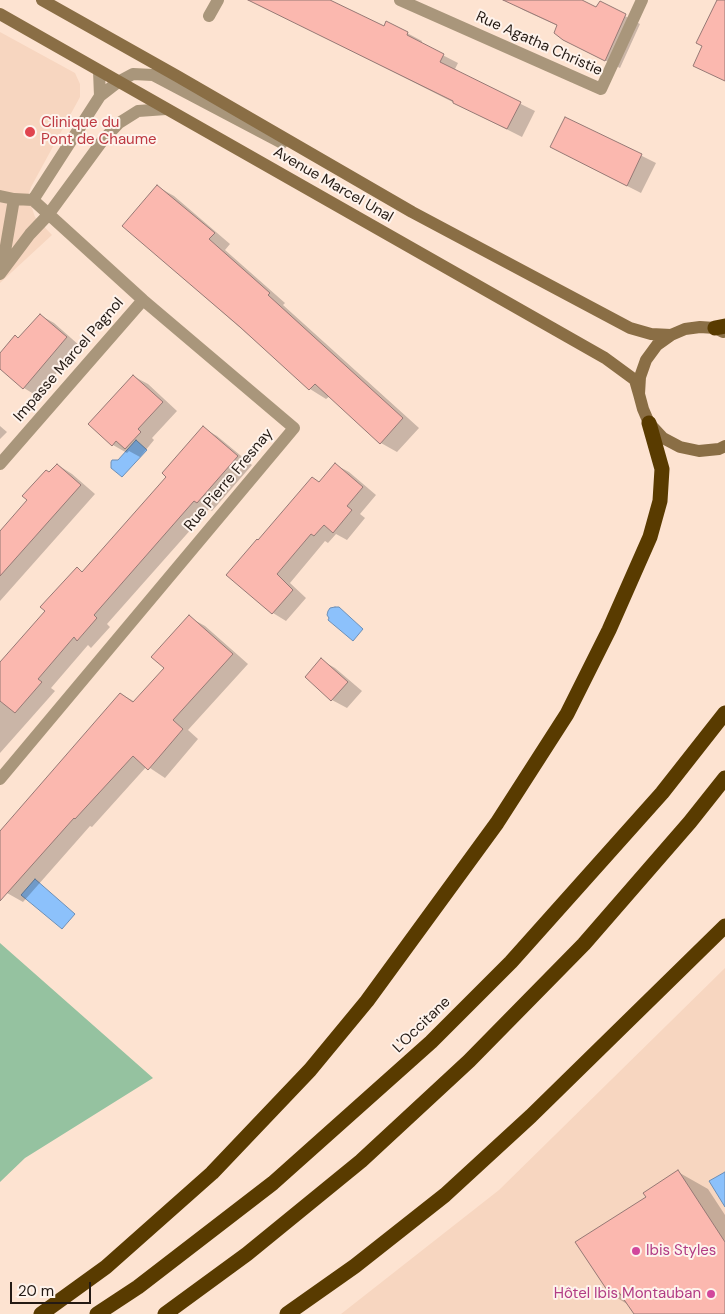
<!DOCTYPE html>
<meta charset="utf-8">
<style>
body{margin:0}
#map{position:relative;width:725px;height:1314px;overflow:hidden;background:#fde3d1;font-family:"DM Sans",sans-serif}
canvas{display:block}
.scale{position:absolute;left:10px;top:1282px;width:81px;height:22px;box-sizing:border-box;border:2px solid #241a14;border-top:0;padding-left:6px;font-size:15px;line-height:18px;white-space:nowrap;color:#241a14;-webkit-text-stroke:4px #fef3ec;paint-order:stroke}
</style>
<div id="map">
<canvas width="725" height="1314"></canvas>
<div class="scale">20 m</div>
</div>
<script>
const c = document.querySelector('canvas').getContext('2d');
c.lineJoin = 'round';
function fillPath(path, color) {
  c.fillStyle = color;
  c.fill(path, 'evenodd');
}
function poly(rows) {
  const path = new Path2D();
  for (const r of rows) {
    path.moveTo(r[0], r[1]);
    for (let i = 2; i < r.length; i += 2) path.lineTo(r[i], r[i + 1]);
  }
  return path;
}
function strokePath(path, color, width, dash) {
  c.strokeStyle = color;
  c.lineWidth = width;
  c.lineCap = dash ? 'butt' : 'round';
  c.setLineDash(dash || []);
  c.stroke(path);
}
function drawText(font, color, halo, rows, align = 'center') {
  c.font = font + ' "DM Sans",sans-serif';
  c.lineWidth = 4;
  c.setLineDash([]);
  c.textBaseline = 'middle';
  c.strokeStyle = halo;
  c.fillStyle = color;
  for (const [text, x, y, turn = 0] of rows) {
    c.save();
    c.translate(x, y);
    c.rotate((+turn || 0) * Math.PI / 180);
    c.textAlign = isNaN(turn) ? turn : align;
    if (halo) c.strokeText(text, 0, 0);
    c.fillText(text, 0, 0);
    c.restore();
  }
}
fillPath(poly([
 [0,32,75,73,80,84,80,97,31,187,28,196,35,217,52,235,0,283],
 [725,968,725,1314,341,1314,499,1190]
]), '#f7d6c0');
fillPath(poly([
 [0,943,153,1078,25,1158,0,1182]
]), '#95c2a0');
const water = poly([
 [136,440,147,450,122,477,111,468,111,462,112,460,118,460,136,440],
 [335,607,339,607,363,629,353,641,328,620,329,618,327,615,328,611,330,608,335,607],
 [35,879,75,914,62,929,21,895,35,879],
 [725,1172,725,1207,709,1181,725,1172]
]);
fillPath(water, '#8cc1fb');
strokePath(water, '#6d8fb6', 1);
fillPath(poly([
 [283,0,327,0,384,28,407,33,422,41,421,44,458,63,454,71,535,111,522,137,292,21],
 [510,0,580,0,597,9,600,3,640,24,620,68,579,47,558,26,523,10,509,1],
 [566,118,656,163,641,193,566,155],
 [158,187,174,196,230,244,225,250,285,303,283,305,419,428,397,452,381,443,330,396,326,399,310,389,124,226],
 [40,315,54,323,80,346,37,396,24,388,0,367,0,354,19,339],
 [133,376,148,384,177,411,152,438,154,440,140,457,129,451,127,453,113,445],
 [0,426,7,432,0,439],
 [203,428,217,436,252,465,212,511,209,509,107,624,110,627,91,648,88,645,51,688,55,691,0,753,0,664,46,611,77,568,83,572,168,477],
 [58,465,72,474,95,494,0,601,0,533],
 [336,465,349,472,376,495,360,514,365,518,347,540,336,534,328,543,325,541,290,583,306,598,286,621,273,613,227,574,258,542,320,483],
 [189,617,205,626,248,664,188,730,198,739,165,778,147,766,92,827,90,826,23,902,7,893,0,887,0,833,121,694,135,702,166,667],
 [321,660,335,668,362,691,347,708,332,700,306,677],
 [678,1172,708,1189,725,1215,725,1314,636,1314,629,1305,612,1295,647,1197]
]), '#0003');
const building = poly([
 [248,0,330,0,384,26,386,21,408,32,407,35,444,54,440,62,521,102,507,129,453,103,453,101,248,0],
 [503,0,582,0,596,7,600,1,626,14,605,61,563,40,554,33,557,25,503,0],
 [717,0,725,0,725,81,693,66,702,46,696,43,717,0],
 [565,117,642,154,627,186,550,147,565,117],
 [157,185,215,233,209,239,270,293,268,295,403,418,380,444,315,384,309,390,240,327,122,226,157,185],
 [40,314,67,337,23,389,0,369,0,353,15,335,18,338,40,314],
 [133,375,163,402,138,429,141,432,125,449,116,441,112,446,88,424,133,375],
 [203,426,238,456,197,503,194,501,94,615,97,618,77,641,74,637,38,679,42,682,15,713,0,701,0,662,45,611,40,607,77,567,82,572,166,477,162,473,203,426],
 [335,463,363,487,347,506,352,510,333,533,324,525,314,536,311,534,277,574,293,590,272,614,226,575,257,539,258,540,312,477,319,482,335,463],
 [57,464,81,485,0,576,0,531,27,500,22,496,46,470,49,472,57,464],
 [189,615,233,654,173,720,183,729,148,770,133,756,75,819,74,818,0,901,0,831,120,693,133,702,164,668,151,657,189,615],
 [321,658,348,682,331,701,305,677,321,658],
 [678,1170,725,1242,725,1314,634,1314,618,1291,611,1296,575,1242,646,1197,643,1193,678,1170]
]);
fillPath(building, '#fbb8af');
strokePath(building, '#967975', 1);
strokePath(poly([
 [400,0,601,89,642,0],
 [209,16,218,0],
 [100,96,118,82,133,74,153,75,282,143],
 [0,196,14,199],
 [33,200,100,96,99,71],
 [2,269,14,199,33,200],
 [0,274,30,234,48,215,103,140,119,123,138,111,166,109],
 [0,464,143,300],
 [0,779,294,428,143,300,33,200]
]), '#a9967b', 12);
strokePath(poly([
 [42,0,177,76,412,212,630,328,651,334,671,335],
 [0,14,605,358,635,380,639,394],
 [723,332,715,328,700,327,685,329,671,335,657,345,646,360,640,377,639,394,643,409,649,423,663,438,680,447,699,451,719,449,725,446]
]), '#8a6e45', 12);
strokePath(poly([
 [715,328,725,326],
 [41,1314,106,1267,212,1173,310,1070,367,1001,497,823,567,714,609,630,650,537,660,501,662,469,649,423],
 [97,1314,138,1287,273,1183,431,1042,511,962,662,793,725,713],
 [165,1314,247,1254,361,1161,469,1061,584,944,690,822,725,778],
 [287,1314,355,1266,445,1195,531,1116,725,926]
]), '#593b00', 15);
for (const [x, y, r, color] of [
 [30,132,6,"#e0444e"],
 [636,1251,5,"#d1479c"],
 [711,1294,5,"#d1479c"]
]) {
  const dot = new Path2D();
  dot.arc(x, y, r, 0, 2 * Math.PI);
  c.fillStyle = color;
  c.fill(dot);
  strokePath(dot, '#fef3ec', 2);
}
drawText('15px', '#241a14', '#fef3ec', [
 ["Rue Agatha Christie",539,44,24],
 ["Avenue Marcel Unal",333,185,30],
 ["Impasse Marcel Pagnol",69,360,-49],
 ["Rue Pierre Fresnay",229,480,-50],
 ["L'Occitane",422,1025,-44]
]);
drawText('15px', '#be3a42', '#fef3ec', [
 ["Clinique du",41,123],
 ["Pont de Chaume",41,140]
], 'left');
drawText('15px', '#b23c85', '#fef3ec', [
 ["Ibis Styles",646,1251],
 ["Hôtel Ibis Montauban",701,1294,"right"]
], 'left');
</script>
